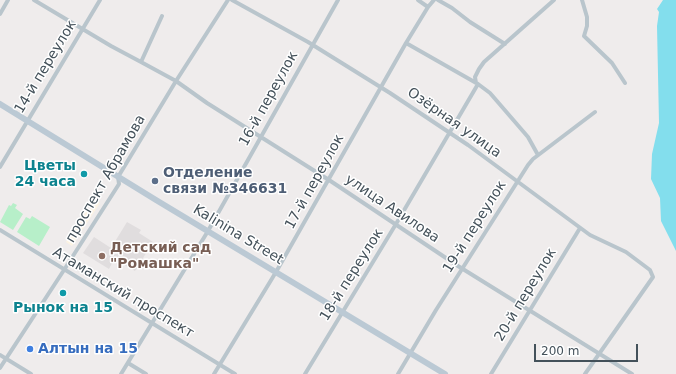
<!DOCTYPE html>
<meta charset="utf-8">
<style>
body{margin:0}
#map{position:relative;width:676px;height:374px;overflow:hidden;background:#efecec;font-family:"DejaVu Sans",sans-serif}
canvas{display:block}
.scale{position:absolute;left:534px;top:344px;width:104px;height:18px;box-sizing:border-box;border:2px solid #44515a;border-top:0;padding-left:5px;font-size:12px;line-height:14px;white-space:nowrap;color:#44515a;-webkit-text-stroke:3px #fff;paint-order:stroke}
</style>
<div id="map">
<canvas width="676" height="374"></canvas>
<div class="scale">200 m</div>
</div>
<script>
const c = document.querySelector('canvas').getContext('2d');
c.lineJoin = 'round';
function fillPath(path, color) {
  c.fillStyle = color;
  c.fill(path, 'evenodd');
}
function poly(rows) {
  const path = new Path2D();
  for (const r of rows) {
    path.moveTo(r[0], r[1]);
    for (let i = 2; i < r.length; i += 2) path.lineTo(r[i], r[i + 1]);
  }
  return path;
}
function strokePath(path, color, width, dash) {
  c.strokeStyle = color;
  c.lineWidth = width;
  c.lineCap = dash ? 'butt' : 'round';
  c.setLineDash(dash || []);
  c.stroke(path);
}
function drawText(font, color, halo, rows, align = 'center') {
  c.font = font + ' "DejaVu Sans",sans-serif';
  c.lineWidth = 3;
  c.setLineDash([]);
  c.textBaseline = 'middle';
  c.strokeStyle = halo;
  c.fillStyle = color;
  for (const [text, x, y, turn = 0] of rows) {
    c.save();
    c.translate(x, y);
    c.rotate((+turn || 0) * Math.PI / 180);
    c.textAlign = isNaN(turn) ? turn : align;
    if (halo) c.strokeText(text, 0, 0);
    c.fillText(text, 0, 0);
    c.restore();
  }
}
fillPath(poly([
 [95,200,100,203,72,246,66,242,87,210,89,211]
]), '#fcf3e3');
fillPath(poly([
 [127,222,141,230,139,233,153,242,135,271,114,259,109,269,83,253,94,237,111,248]
]), '#e0ddde');
fillPath(poly([
 [13,203,17,205,15,208,23,214,13,230,0,222,9,205,11,206],
 [32,216,50,227,39,246,17,232,26,217,30,219]
]), '#b7efc9');
fillPath(poly([
 [663,0,676,0,676,251,661,221,660,198,651,179,652,154,659,123,657,26,659,12,657,9]
]), '#83deed');
strokePath(poly([
 [34,0,111,46,141,62,176,81,207,103,329,180,458,266,632,374],
 [232,0,308,42,390,93,468,145,590,235,626,252,650,270,653,277,585,374],
 [418,0,428,7],
 [438,0,452,8,470,22,505,44],
 [582,0,587,17,587,26,584,36,612,63,625,83],
 [0,14,8,0],
 [406,43,478,84,490,93,528,137,538,155],
 [141,62,162,16],
 [476,83,475,77,479,69,484,62,554,0],
 [0,167,100,0],
 [0,230,235,374],
 [0,355,31,374],
 [128,363,146,374],
 [0,368,64,270,119,184,118,177,176,81,228,0],
 [121,374,208,231,338,0],
 [214,374,276,272,406,43,428,7,434,0],
 [305,374,396,224,478,84],
 [398,374,436,310,528,165,533,159,595,112],
 [491,374,580,228]
]), '#b9c5cc', 4);
strokePath(poly([
 [0,104,156,200,445,374]
]), '#bbc9d4', 6);
for (const [x, y, r, color] of [
 [84,174,4,"#0f9aa8"],
 [155,181,4,"#5c6f8a"],
 [102,256,4,"#8d6e63"],
 [63,293,4,"#0f9aa8"],
 [30,349,4,"#3f7fe0"]
]) {
  const dot = new Path2D();
  dot.arc(x, y, r, 0, 2 * Math.PI);
  c.fillStyle = color;
  c.fill(dot);
  strokePath(dot, '#fff', 1.5);
}
drawText('14px', '#44515a', '#fff', [
 ["14-й переулок",46,67,-59],
 ["16-й переулок",269,99,-61],
 ["Озёрная улица",454,123,35],
 ["проспект Абрамова",106,179,-60],
 ["17-й переулок",315,182,-61],
 ["улица Авилова",392,209,34],
 ["19-й переулок",475,227,-58],
 ["Kalinina Street",238,235,31],
 ["18-й переулок",352,275,-58],
 ["Атаманский проспект",123,293,31],
 ["20-й переулок",526,295,-59]
]);
drawText('bold 14px', '#0d838f', '#fff', [
 ["Цветы",76,166],
 ["24 часа",76,182],
 ["Рынок на 15",63,308,"center"]
], 'right');
drawText('bold 14px', '#4e5e75', '#fff', [
 ["Отделение",163,173],
 ["связи №346631",163,189]
], 'left');
drawText('bold 14px', '#785e54', '#fff', [
 ["Детский сад",110,248],
 ["\"Ромашка\"",110,264]
], 'left');
drawText('bold 14px', '#366cbe', '#fff', [
 ["Алтын на 15",38,349]
], 'left');
</script>
